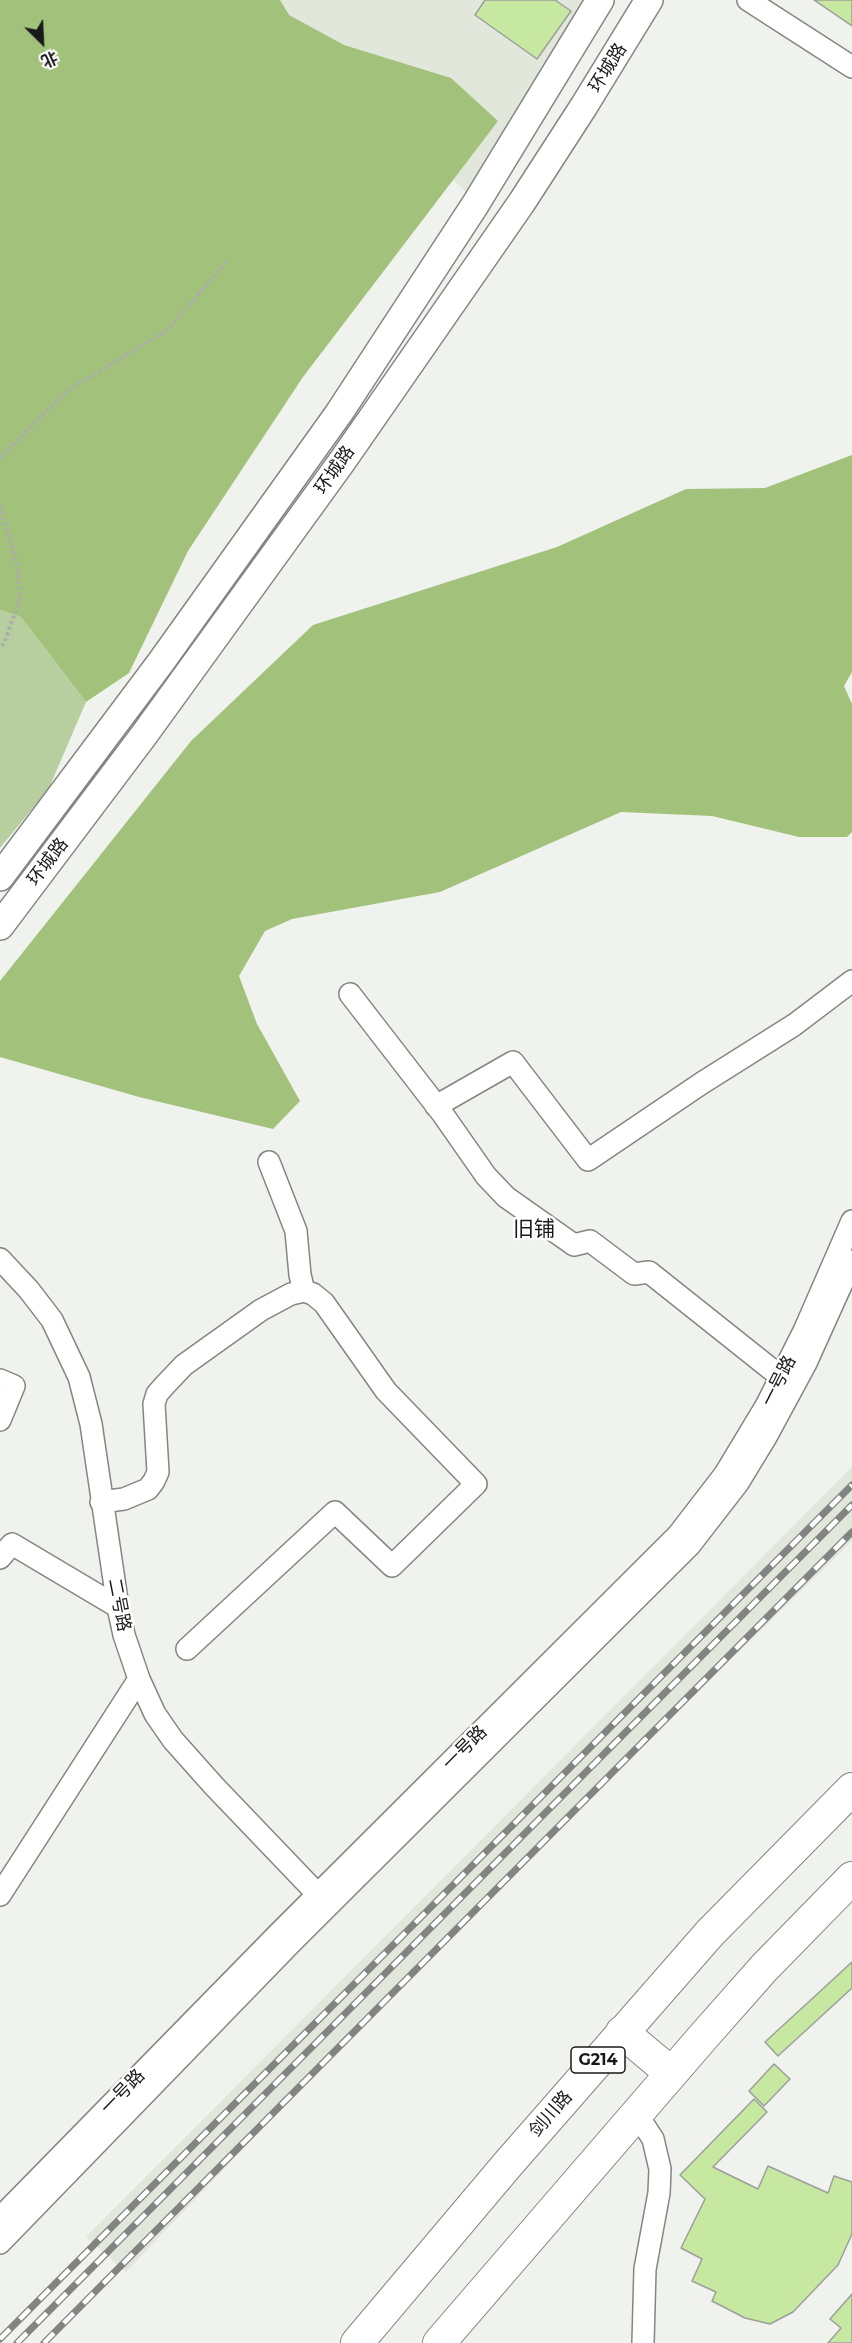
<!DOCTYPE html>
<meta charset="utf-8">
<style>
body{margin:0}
#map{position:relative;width:852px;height:2343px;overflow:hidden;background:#f0f2ee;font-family:Montserrat,"Noto Sans SC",sans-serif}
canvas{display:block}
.north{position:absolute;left:12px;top:12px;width:60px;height:60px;-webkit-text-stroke:4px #fff;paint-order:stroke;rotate:156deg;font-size:16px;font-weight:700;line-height:24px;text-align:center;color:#181918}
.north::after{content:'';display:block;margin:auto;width:21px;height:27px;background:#181918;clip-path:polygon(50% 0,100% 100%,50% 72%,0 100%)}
</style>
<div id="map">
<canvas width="852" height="2343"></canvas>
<div class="north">北</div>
</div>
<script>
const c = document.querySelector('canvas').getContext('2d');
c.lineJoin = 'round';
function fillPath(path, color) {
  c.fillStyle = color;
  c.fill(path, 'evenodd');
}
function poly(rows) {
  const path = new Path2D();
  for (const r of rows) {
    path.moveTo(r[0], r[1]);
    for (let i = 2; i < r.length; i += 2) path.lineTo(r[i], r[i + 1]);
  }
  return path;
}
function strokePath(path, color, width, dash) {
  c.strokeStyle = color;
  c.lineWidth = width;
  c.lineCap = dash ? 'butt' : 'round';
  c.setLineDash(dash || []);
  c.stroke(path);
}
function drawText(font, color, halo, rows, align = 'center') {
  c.font = font + ' Montserrat,"Noto Sans SC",sans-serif';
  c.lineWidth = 5;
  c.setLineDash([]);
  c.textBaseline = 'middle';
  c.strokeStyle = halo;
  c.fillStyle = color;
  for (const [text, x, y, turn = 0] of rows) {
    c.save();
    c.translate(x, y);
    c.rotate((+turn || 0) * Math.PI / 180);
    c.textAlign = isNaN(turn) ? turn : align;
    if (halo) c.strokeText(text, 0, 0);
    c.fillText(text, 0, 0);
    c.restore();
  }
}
fillPath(poly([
 [245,0,611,0,471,197,377,104],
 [852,1467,852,1541,392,1992,126,2272,86,2237]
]), '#e2e7dc');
fillPath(poly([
 [0,610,21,617,86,702,49,788,0,848]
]), '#b7cf9e');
fillPath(poly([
 [0,0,280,0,289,15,344,45,451,78,498,121,303,377,188,551,129,673,86,702,21,617,0,610],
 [852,455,852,672,844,686,852,704,852,832,847,837,799,837,712,816,621,812,440,892,292,919,265,931,239,976,257,1024,300,1101,273,1129,139,1097,0,1057,0,981,191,741,313,625,557,547,686,489,765,488]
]), '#a2c27c');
const building = poly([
 [485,0,555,0,571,11,537,59,475,15,485,0],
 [814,0,852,0,852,26,814,0],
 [852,1962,852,1988,778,2056,765,2042,852,1962],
 [774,2064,790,2079,764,2106,749,2091,774,2064],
 [754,2099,767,2112,713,2167,758,2189,768,2166,828,2193,834,2176,852,2182,852,2234,838,2265,793,2312,770,2324,745,2318,712,2301,716,2292,692,2281,702,2259,681,2248,705,2199,680,2175,754,2099],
 [852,2294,852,2343,828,2343,841,2328,830,2319,852,2294]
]);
fillPath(building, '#c6e8a1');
strokePath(building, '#9d9f9b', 1.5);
const minor = poly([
 [748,0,852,67],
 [350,994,442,1113,486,1176,506,1197,574,1245,590,1241,634,1274,649,1272,791,1385],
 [436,1106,513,1062,588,1160,702,1083,794,1025,852,981],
 [269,1162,296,1231,300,1275,304,1291],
 [0,1259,29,1290,52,1320,79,1377,91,1424,118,1607,124,1635,139,1679,155,1714,173,1740,214,1786,326,1903],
 [0,1380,14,1386,0,1420],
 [101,1502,124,1499,148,1489,154,1481,158,1472,154,1404,157,1394,165,1385,184,1365,261,1310,291,1294,304,1291,313,1294,324,1303,386,1391,476,1484,392,1566,335,1512,187,1649],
 [0,1558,12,1544,118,1607],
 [0,1895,139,1679],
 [636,2113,653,2139,660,2169,659,2193,645,2269,643,2343],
 [0,2218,279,1933,678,1535,725,1474,766,1406,804,1331,852,1221],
 [0,2243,290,1944,690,1545,738,1483,766,1437,806,1363,852,1261]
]);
const major = poly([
 [0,877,161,662,339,413,475,205,600,0],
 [0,926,144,735,343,460,522,202,584,106,649,0]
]);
const highway = poly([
 [622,2032,671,2073],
 [357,2343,508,2164,710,1933,852,1789],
 [439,2343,703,2037,764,1968,852,1878]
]);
strokePath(minor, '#848682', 24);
strokePath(major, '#848682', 30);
strokePath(highway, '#848682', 34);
strokePath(poly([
 [0,458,67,391,169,329,229,259],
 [0,505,17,565,20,598,5,641,0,649]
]), '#abadaa', 4, [3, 3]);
strokePath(minor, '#fff', 21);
strokePath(major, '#fff', 27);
strokePath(highway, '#fff', 32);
const rail = poly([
 [0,2339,852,1485],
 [17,2343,852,1505],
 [44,2343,852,1532]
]);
strokePath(rail, '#838482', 7);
strokePath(rail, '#fff', 4.5, [14]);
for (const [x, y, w] of [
 [598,2060,54]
]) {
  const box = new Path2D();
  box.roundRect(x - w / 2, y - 13, w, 26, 4.5);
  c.fillStyle = '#fff';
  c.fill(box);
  strokePath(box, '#181918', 1.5);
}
drawText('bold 16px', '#181918', null, [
 ["G214",598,2060]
]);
drawText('18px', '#181918', '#fff', [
 ["环城路",608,68,-58],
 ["环城路",335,470,-55],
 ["环城路",48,862,-53],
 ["一号路",779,1381,-63],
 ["二号路",119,1605,79],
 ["一号路",465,1748,-45],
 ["一号路",123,2092,-46],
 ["剑川路",551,2114,-49]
]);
drawText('21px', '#181918', '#fff', [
 ["旧铺",534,1230]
]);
</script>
